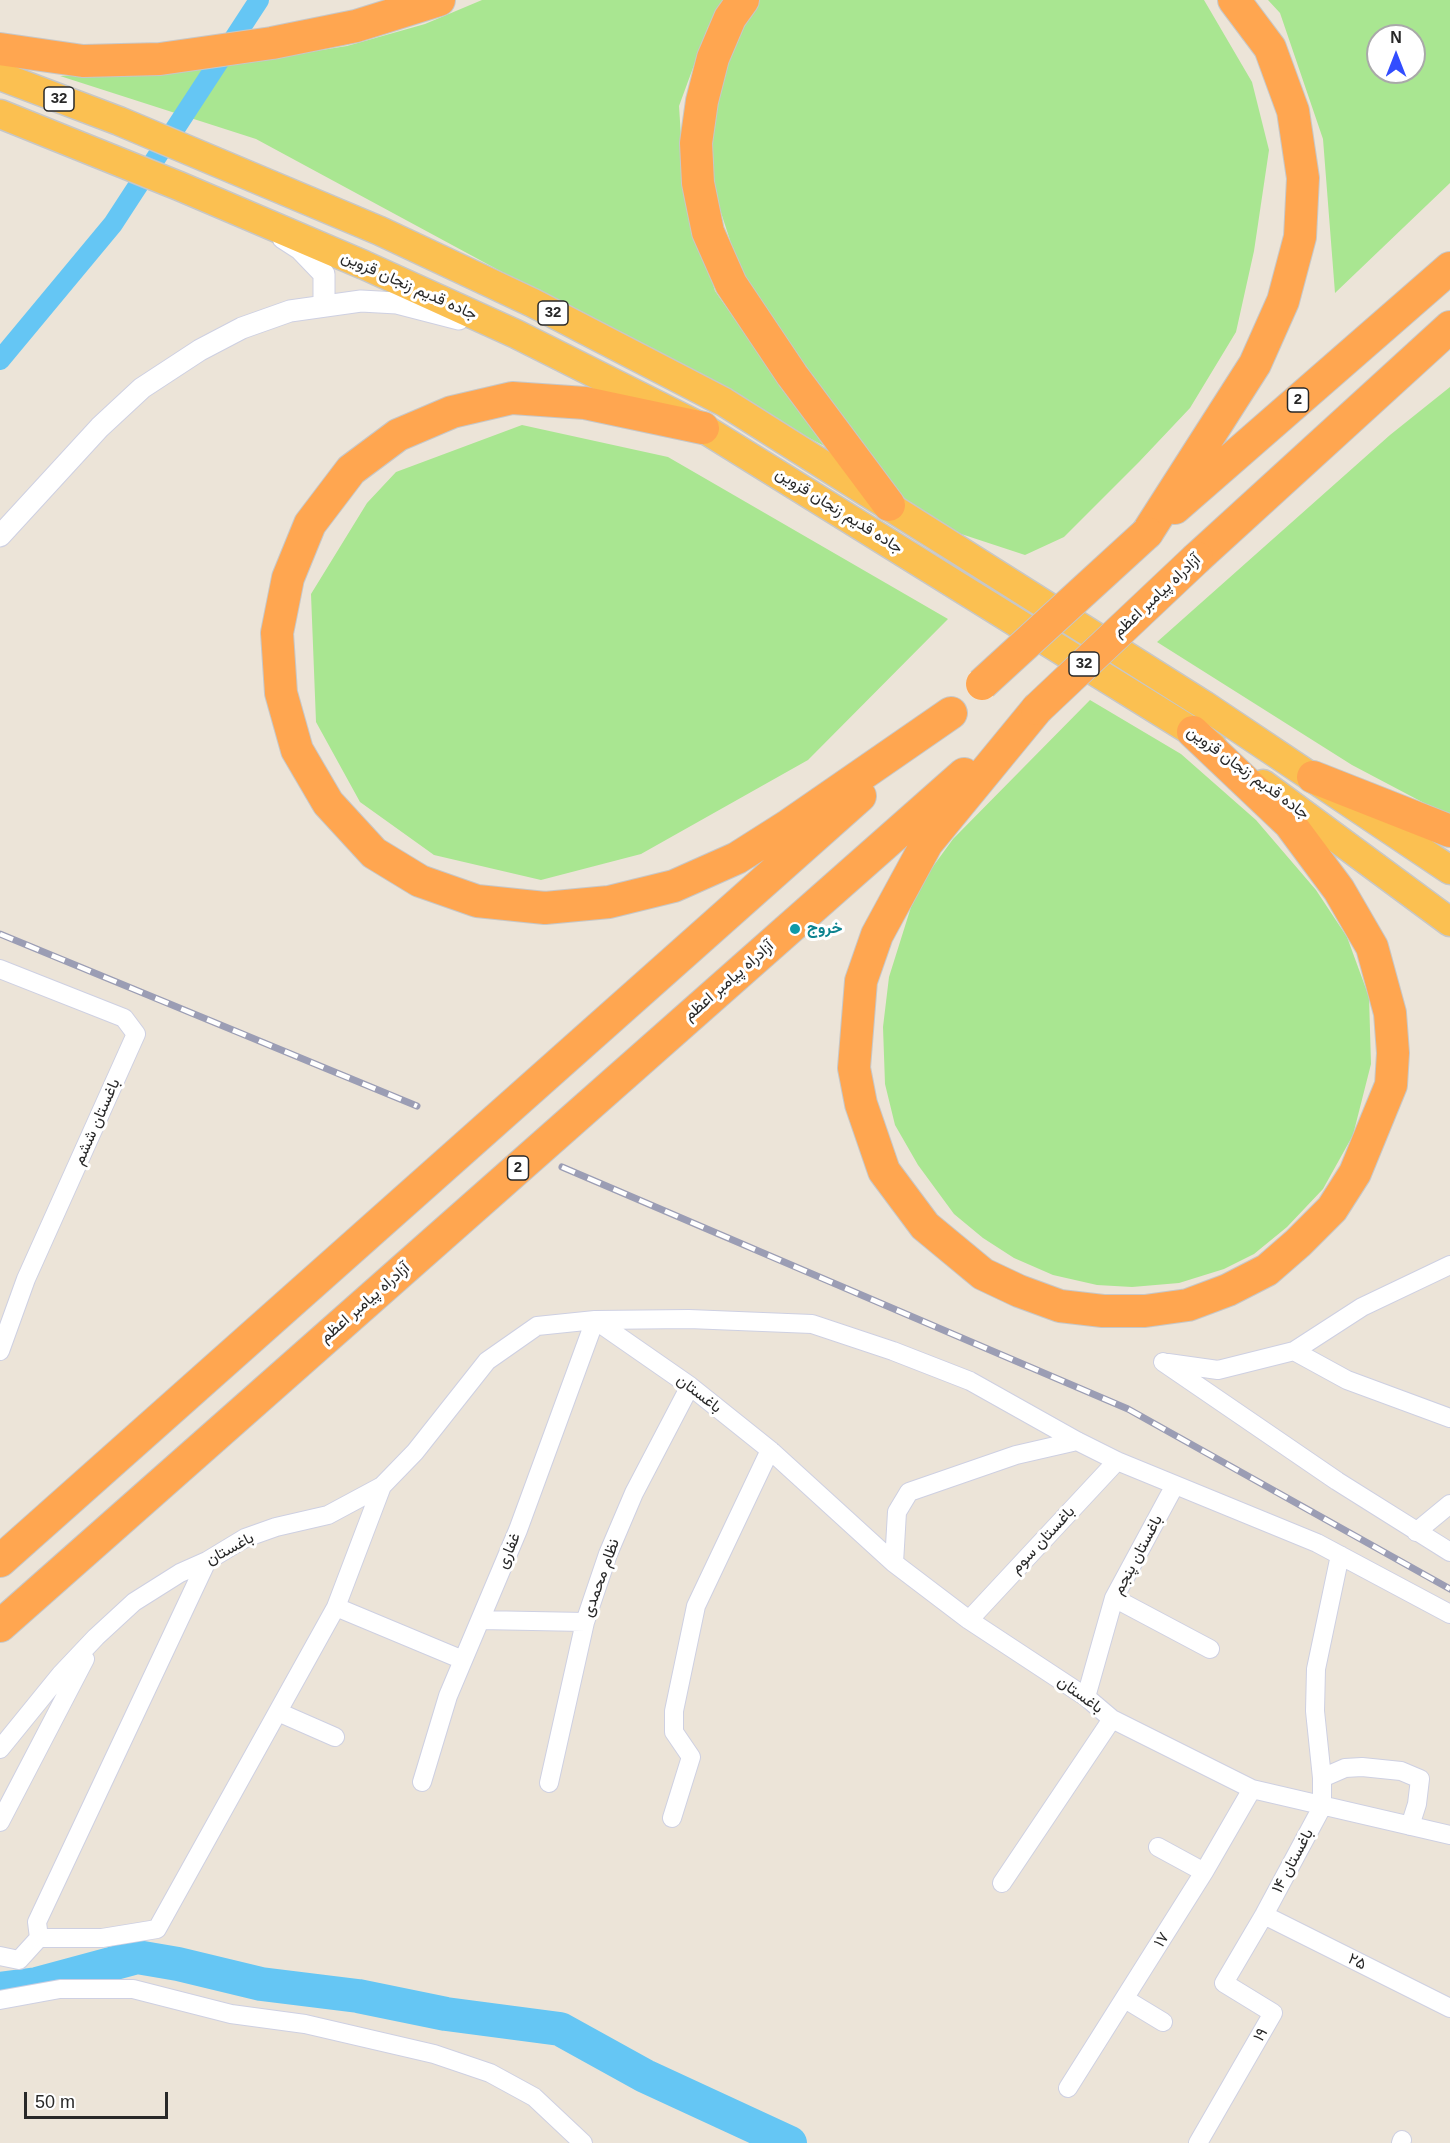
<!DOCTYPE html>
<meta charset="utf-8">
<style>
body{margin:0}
#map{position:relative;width:1450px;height:2143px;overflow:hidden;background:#ece4d8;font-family:Helvetica,sans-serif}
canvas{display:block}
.north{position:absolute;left:1366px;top:24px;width:60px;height:60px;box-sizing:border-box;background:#fff;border:2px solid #a9a9a9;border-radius:50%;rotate:0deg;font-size:16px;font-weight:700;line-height:24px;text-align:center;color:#282828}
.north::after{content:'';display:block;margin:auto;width:21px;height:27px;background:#324dff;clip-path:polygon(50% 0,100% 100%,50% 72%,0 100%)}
.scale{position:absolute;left:24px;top:2092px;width:144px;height:27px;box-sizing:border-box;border:3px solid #282828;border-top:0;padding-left:8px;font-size:18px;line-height:21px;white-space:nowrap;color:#282828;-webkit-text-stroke:4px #fff;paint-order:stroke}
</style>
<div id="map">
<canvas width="1450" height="2143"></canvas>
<div class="north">N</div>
<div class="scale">50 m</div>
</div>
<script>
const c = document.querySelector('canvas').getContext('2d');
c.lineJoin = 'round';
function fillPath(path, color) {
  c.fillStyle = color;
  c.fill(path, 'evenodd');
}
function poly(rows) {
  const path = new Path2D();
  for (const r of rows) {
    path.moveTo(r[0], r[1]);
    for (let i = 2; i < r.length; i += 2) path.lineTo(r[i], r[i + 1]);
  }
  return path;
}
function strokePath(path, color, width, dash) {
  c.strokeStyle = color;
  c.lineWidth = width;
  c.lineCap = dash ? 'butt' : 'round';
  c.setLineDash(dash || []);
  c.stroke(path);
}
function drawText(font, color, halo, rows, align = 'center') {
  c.font = font + ' Helvetica,Vazirmatn,sans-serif';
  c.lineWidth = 6;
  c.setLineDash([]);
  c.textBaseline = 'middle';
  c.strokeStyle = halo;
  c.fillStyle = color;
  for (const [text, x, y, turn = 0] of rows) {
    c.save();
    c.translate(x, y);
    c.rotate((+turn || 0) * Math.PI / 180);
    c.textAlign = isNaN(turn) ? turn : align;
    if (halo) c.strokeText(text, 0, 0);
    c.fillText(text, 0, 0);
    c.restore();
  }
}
fillPath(poly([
 [482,0,724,0,708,27,679,106,684,183,715,291,824,446,256,139,60,76,200,69,347,46,425,24],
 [757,0,1204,0,1252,82,1269,150,1254,251,1236,332,1190,408,1139,462,1064,537,1025,555,949,530,898,495,744,283,710,179,713,97,741,18],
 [1268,0,1450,0,1450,183,1335,293,1323,139,1280,13],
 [1378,36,1414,36,1414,72,1378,72],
 [1450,387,1450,814,1424,803,1352,765,1157,642,1390,435],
 [522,425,668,457,948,619,808,760,641,854,541,880,434,855,360,802,316,722,311,594,367,503,396,472],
 [1090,700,1181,754,1256,820,1316,890,1347,937,1369,997,1371,1064,1353,1135,1323,1189,1287,1227,1254,1254,1224,1269,1179,1283,1132,1287,1097,1285,1053,1275,1014,1258,983,1238,954,1214,918,1165,895,1125,885,1084,883,1027,889,977,911,907,929,872,953,839]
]), '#a9e691');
strokePath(poly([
 [0,360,113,224,259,0]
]), '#65c6f4', 20);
strokePath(poly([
 [0,1989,37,1984,137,1957,178,1964,261,1984,358,1996,446,2014,560,2029,645,2076,790,2143]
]), '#65c6f4', 34);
const minor = poly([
 [0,969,124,1018,136,1034,26,1279,0,1351],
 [1294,1351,1347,1380,1450,1418],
 [1163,1362,1337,1481,1450,1552],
 [1168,1363,1218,1370,1294,1351,1362,1307,1450,1265],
 [1416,1532,1450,1504],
 [894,1563,897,1512,909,1492,1016,1455,1077,1441],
 [1114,1598,1210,1649],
 [336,1607,463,1660],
 [480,1620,585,1622],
 [969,1620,1117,1461],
 [1086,1697,1114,1598,1175,1485],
 [278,1712,335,1737],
 [0,1749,61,1674,96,1637,134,1602,180,1573,207,1561,245,1538,276,1527,328,1515,382,1486,415,1452,487,1361,537,1326,595,1320,690,1386,770,1450,894,1563,969,1620,1086,1697,1112,1719,1252,1789,1450,1835],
 [1322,1778,1345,1768,1362,1767,1401,1771,1420,1779,1417,1804,1410,1826],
 [422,1782,448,1696,518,1530,595,1320,689,1319,812,1324,893,1351,970,1381,1077,1441,1117,1461,1317,1543,1450,1614],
 [549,1783,585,1622,608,1554,634,1493,690,1386],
 [672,1818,691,1757,674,1732,674,1711,696,1606,770,1450],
 [0,1822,85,1659],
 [1158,1847,1204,1872],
 [1002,1883,1112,1719],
 [1264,1915,1450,2008],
 [39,1938,37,1922,207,1561],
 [0,1956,19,1960,39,1938,102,1938,157,1929,336,1607,382,1486],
 [1125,1999,1163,2022],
 [0,2000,60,1989,133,1989,231,2014,305,2024,434,2054,490,2073,534,2097,583,2143],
 [1068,2088,1204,1872,1252,1789],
 [1198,2143,1273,2013,1224,1983,1264,1915,1322,1807,1322,1778,1315,1711,1316,1669,1340,1555],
 [1401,2143,1402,2140]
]);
const tertiary = poly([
 [283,238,300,249,324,274,324,306],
 [0,536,100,427,142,388,200,350,242,328,290,311,361,301,397,303,459,319]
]);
const trunk = poly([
 [0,76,119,121,380,231,533,303,724,402,1204,705,1450,870],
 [0,114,179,186,364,265,516,334,703,428,1193,732,1212,746],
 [1263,784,1450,922]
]);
const motorway = poly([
 [743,0,730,18,713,58,702,101,696,143,698,183,708,232,731,284,792,375,889,505],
 [0,49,83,61,160,59,272,43,356,26,439,0],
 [703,428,585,403,512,398,452,412,398,435,351,470,310,524,288,578,277,633,281,693,297,750,328,803,374,853,420,881,477,901,545,908,609,902,674,886,737,858,789,825,951,713],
 [1175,508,1450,268],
 [1147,533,1255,364,1283,301,1300,237,1303,178,1293,111,1270,48,1234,0],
 [1197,558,1450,327],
 [1037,709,927,843,877,935,861,981,854,1068,861,1104,884,1171,925,1226,983,1274,1019,1291,1060,1306,1103,1311,1145,1311,1188,1305,1228,1290,1267,1270,1298,1243,1332,1209,1355,1173,1391,1085,1393,1053,1390,1013,1372,947,1339,890,1290,824,1193,732],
 [1313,777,1450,831],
 [0,1561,860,796],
 [0,1626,964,774]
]);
strokePath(minor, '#ced0e2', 20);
strokePath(tertiary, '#ced0e2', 23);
strokePath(trunk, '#c7c7c7', 31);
strokePath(motorway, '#c7c7c7', 34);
strokePath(minor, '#fff', 18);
strokePath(tertiary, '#fff', 21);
strokePath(trunk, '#fbc051', 28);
strokePath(motorway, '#ffa650', 32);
const rail = poly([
 [0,934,417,1106],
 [562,1167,1128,1409,1450,1589]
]);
strokePath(rail, '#9b9db4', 7);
strokePath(rail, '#fff', 4.5, [14]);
const motorwayBridge = poly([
 [982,684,1147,533],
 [1037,709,1197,558]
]);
strokePath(motorwayBridge, '#c7c7c7', 34, []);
strokePath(motorwayBridge, '#ffa650', 32);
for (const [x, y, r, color] of [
 [795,929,6,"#0f9aa8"]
]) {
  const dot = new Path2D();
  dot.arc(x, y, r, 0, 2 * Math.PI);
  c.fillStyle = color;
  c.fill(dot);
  strokePath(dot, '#fff', 2);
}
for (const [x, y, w] of [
 [59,99,30],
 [553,313,30],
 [1298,400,21],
 [1084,664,30],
 [518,1168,21]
]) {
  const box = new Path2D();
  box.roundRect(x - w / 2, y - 12, w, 24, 4.5);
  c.fillStyle = '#fff';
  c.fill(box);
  strokePath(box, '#282828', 1.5);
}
drawText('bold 15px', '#282828', null, [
 ["32",59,99],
 ["32",553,313],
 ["2",1298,400],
 ["32",1084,664],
 ["2",518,1168]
]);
drawText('16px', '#282828', '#fff', [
 ["جاده قدیم زنجان قزوین",409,286,24],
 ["جاده قدیم زنجان قزوین",839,511,32],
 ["آزادراه پیامبر اعظم",1157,596,-43],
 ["جاده قدیم زنجان قزوین",1248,773,36],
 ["آزادراه پیامبر اعظم",729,981,-41],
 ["باغستان ششم",97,1122,-66],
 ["آزادراه پیامبر اعظم",365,1303,-41],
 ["باغستان",699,1394,38],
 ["باغستان سوم",1043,1540,-47],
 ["باغستان",230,1549,-28],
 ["غفاری",509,1551,-67],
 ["باغستان پنجم",1138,1555,-62],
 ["نظام محمدی",601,1578,-70],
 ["باغستان",1080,1695,36],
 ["باغستان ۱۴",1293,1861,-62],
 ["۱۷",1162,1940,-58],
 ["۲۵",1357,1962,26],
 ["۱۹",1261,2035,-60]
]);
drawText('bold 16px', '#0d838f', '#fff', [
 ["خروج",807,929]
], 'left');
</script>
